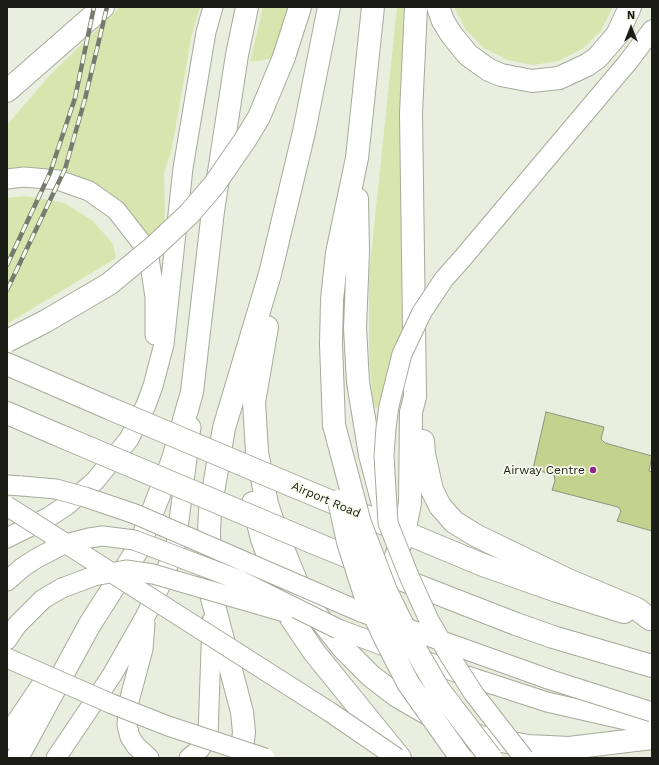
<!DOCTYPE html>
<style>
body{margin:0}
#map{position:relative;width:659px;height:765px;overflow:hidden;background:#eaeede;font-family:"Work Sans",sans-serif}
canvas{display:block}
.frame{position:absolute;inset:0;border:8px solid #1c1d17;pointer-events:none}
.north{position:absolute;left:611px;top:8px;width:40px;height:40px;-webkit-text-stroke:3px #f7fbeb;paint-order:stroke;rotate:0deg;font-size:11px;font-weight:700;line-height:16px;text-align:center;color:#1c1d17}
.north::after{content:'';display:block;margin:auto;width:14px;height:18px;background:#1c1d17;clip-path:polygon(50% 0,100% 100%,50% 72%,0 100%)}
</style>
<div id="map">
<canvas width="659" height="765"></canvas>
<div class="frame"></div>
<div class="north">N</div>
</div>
<script>
const c = document.querySelector('canvas').getContext('2d');
c.lineJoin = 'round';
function fillPath(path, color) {
  c.fillStyle = color;
  c.fill(path, 'evenodd');
}
function poly(rows) {
  const path = new Path2D();
  for (const r of rows) {
    path.moveTo(r[0], r[1]);
    for (let i = 2; i < r.length; i += 2) path.lineTo(r[i], r[i + 1]);
  }
  return path;
}
function strokePath(path, color, width, dash) {
  c.strokeStyle = color;
  c.lineWidth = width;
  c.lineCap = dash ? 'butt' : 'round';
  c.setLineDash(dash || []);
  c.stroke(path);
}
function drawText(font, color, halo, rows, align = 'center') {
  c.font = font + ' "Work Sans",sans-serif';
  c.lineWidth = 3.5;
  c.setLineDash([]);
  c.textBaseline = 'middle';
  c.strokeStyle = halo;
  c.fillStyle = color;
  for (const [text, x, y, turn = 0] of rows) {
    c.save();
    c.translate(x, y);
    c.rotate((+turn || 0) * Math.PI / 180);
    c.textAlign = isNaN(turn) ? turn : align;
    if (halo) c.strokeText(text, 0, 0);
    c.fillText(text, 0, 0);
    c.restore();
  }
}
fillPath(poly([
 [120,7,200,7,191,38,172,148,164,173,165,221,146,239,118,205,7,173,7,125,49,76],
 [263,7,288,7,274,58,250,62],
 [397,7,407,7,401,166,403,331,392,354,379,409,373,406,369,354,369,275],
 [454,7,613,7,600,32,582,49,559,61,533,65,508,60,484,48,466,30],
 [26,196,64,203,92,220,113,244,116,258,7,324,7,198]
]), '#d8e5af');
const building = poly([
 [546,412,604,427,601,439,605,443,652,456,649,471,652,472,652,531,617,521,621,511,618,507,552,490,555,481,554,475,533,469,546,412]
]);
fillPath(building, '#c3d28c');
strokePath(building, '#8e9283', 1);
const minor = poly([
 [7,179,24,177,58,180,89,191,116,210,148,251,155,297,155,335],
 [461,260,628,62,652,30],
 [7,485,22,486],
 [7,538,49,517,67,505,95,481,129,439,146,405,153,386,164,344,183,168,206,32,213,7],
 [7,581,23,567,37,558],
 [145,623,143,649,128,705,127,725,130,737,136,746,149,758],
 [338,629,458,673,547,702,652,726],
 [7,640,17,625,43,599,62,588],
 [56,758,112,675,145,617,161,584,176,544,191,427],
 [189,758,200,749,208,735,212,621]
]);
const major = poly([
 [7,364,111,409],
 [7,413,63,437],
 [291,485,483,565,557,591,624,612],
 [312,542,368,565],
 [398,578,516,624,553,637,652,666]
]);
const highway = poly([
 [438,7,443,21,451,34,468,55,489,70,501,75,532,81,559,78,587,65,597,58,617,35,630,7],
 [284,57,300,7],
 [7,91,103,7],
 [357,199,358,252,355,328,358,382,370,455,384,508],
 [267,327,254,402,257,452,267,504,277,534,297,583,308,604,343,648,371,676,397,696,437,719,481,737,528,746,569,748,652,738],
 [334,425,331,344,332,300,337,253,357,158,373,7],
 [423,441,424,454,432,490,440,506,454,522,477,536,568,580,637,609,650,619],
 [253,503,262,539,291,618,314,652,400,758],
 [390,574,404,533,410,503,411,412,415,397,411,113,416,7],
 [7,738,45,682],
 [17,758,90,624,138,549,173,459,192,392,213,211,237,55,247,7],
 [241,758,244,732,242,712,211,594,209,534,210,510,224,428,270,274,304,132,329,7]
]);
strokePath(minor, '#a6aa9b', 21);
strokePath(major, '#a6aa9b', 24);
strokePath(highway, '#a6aa9b', 24);
strokePath(minor, '#fff', 19);
strokePath(major, '#fff', 22);
strokePath(highway, '#fff', 22);
const rail = poly([
 [7,265,50,173,75,98,94,7],
 [7,290,65,169,85,99,107,7]
]);
strokePath(rail, '#777a6f', 4.5);
strokePath(rail, '#f7fbeb', 3, [9]);
const minorBridge = poly([
 [461,260,444,279,422,312,402,354,389,406,386,428,384,456,388,523,409,576,429,620,449,655,474,694,524,758],
 [22,486,56,489,85,497,135,514,361,612,551,680,652,712],
 [7,506,330,712,397,758],
 [37,558,62,545,89,538,103,536,134,540,239,580,338,629],
 [62,588,94,576,126,570,153,574,284,612],
 [7,658,112,704,168,726,265,758]
]);
const majorBridge = poly([
 [111,409,291,485],
 [63,437,312,542]
]);
const highwayBridge = poly([
 [7,341,46,321,109,284,155,246,189,214,214,185,245,140,259,117,284,57],
 [334,425,360,523,386,591,410,640,439,690,491,758],
 [339,501,348,542,364,592,383,634,408,683,461,758]
]);
strokePath(minorBridge, '#a6aa9b', 21, []);
strokePath(majorBridge, '#a6aa9b', 24, []);
strokePath(highwayBridge, '#a6aa9b', 24, []);
strokePath(minorBridge, '#fff', 19);
strokePath(majorBridge, '#fff', 22);
strokePath(highwayBridge, '#fff', 22);
for (const [x, y, r, color] of [
 [593,470,4,"#942788"]
]) {
  const dot = new Path2D();
  dot.arc(x, y, r, 0, 2 * Math.PI);
  c.fillStyle = color;
  c.fill(dot);
  strokePath(dot, '#f7fbeb', 1.5);
}
drawText('12px', '#1c1d17', '#f7fbeb', [
 ["Airway Centre",585,470]
], 'right');
drawText('12px', '#1c1d17', '#f7fbeb', [
 ["Airport Road",326,500,23]
]);
</script>
